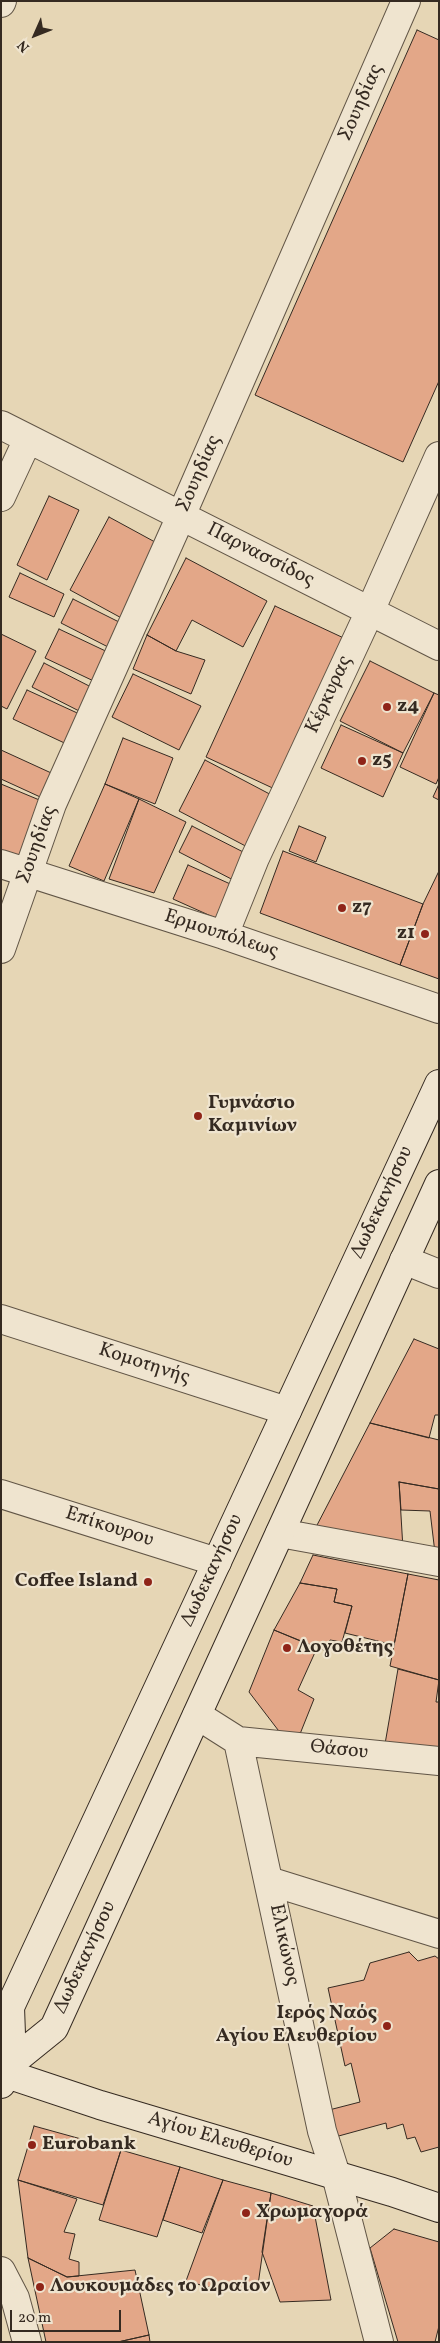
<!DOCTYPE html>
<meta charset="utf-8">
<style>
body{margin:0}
#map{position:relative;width:440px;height:2343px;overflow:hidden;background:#e6d6b5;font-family:Vollkorn,serif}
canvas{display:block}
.frame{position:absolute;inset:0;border:2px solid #352a21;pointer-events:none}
.north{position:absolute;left:10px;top:10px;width:50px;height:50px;-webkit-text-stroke:4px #efe4cf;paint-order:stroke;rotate:226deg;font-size:14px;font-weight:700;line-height:20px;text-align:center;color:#352a21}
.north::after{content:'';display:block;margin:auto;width:18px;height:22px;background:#352a21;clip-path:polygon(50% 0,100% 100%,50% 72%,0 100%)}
.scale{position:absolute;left:10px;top:2310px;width:111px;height:22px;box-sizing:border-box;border:2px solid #352a21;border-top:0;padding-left:6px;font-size:15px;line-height:18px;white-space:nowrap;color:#352a21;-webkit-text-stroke:4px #efe4cf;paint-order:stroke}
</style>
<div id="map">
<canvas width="440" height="2343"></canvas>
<div class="frame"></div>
<div class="north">N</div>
<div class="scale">20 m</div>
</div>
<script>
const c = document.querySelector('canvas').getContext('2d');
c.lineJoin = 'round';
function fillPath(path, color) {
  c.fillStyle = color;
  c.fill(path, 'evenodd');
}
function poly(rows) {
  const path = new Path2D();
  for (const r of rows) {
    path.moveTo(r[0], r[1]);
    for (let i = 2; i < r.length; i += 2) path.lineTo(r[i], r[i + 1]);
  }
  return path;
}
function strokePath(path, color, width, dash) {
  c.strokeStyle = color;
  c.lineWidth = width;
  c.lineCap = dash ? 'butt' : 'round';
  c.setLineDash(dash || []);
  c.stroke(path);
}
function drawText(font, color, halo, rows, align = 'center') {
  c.font = font + ' Vollkorn,serif';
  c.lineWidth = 4.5;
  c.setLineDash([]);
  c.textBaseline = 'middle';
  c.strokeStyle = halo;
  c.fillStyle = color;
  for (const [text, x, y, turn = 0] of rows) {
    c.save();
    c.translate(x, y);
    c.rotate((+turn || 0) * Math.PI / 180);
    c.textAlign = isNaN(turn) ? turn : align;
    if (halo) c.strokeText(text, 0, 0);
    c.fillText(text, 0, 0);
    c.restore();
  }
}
const building = poly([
 [417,30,439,40,439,381,403,462,255,395,417,30],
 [49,496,79,510,47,580,17,565,49,496],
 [109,517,166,548,127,621,70,590,109,517],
 [186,558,267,601,243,647,192,620,176,651,147,635,186,558],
 [20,573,64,594,54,617,9,597,20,573],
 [73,599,125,625,112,649,61,623,73,599],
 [275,606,348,640,279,791,206,757,275,606],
 [59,629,114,655,100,684,45,658,59,629],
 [1,634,36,651,7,709,1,706,1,634],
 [147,635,176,651,205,660,191,694,133,669,147,635],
 [370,661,434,693,403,753,340,721,370,661],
 [44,663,97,690,85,714,32,687,44,663],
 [133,674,201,706,179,750,112,717,133,674],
 [27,690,86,717,73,747,13,719,27,690],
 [434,693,439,695,439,777,436,784,400,767,434,693],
 [341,725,403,753,383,797,321,768,341,725],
 [123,738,173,758,155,804,105,784,123,738],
 [1,750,60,777,49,801,1,779,1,750],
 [205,760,281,800,255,851,179,811,205,760],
 [1,784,49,804,24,865,1,856,1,784],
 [105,784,139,799,104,881,69,866,105,784],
 [439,784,439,800,433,797,439,784],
 [139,799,186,822,154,893,109,879,139,799],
 [192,826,255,858,241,884,179,852,192,826],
 [299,826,326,837,316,862,289,851,299,826],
 [283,851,423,904,400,965,260,913,283,851],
 [188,865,237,887,222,921,173,899,188,865],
 [439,871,439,979,400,965,423,904,439,871],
 [414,1339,439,1349,439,1415,435,1415,429,1438,370,1423,414,1339],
 [370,1423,439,1440,439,1489,399,1482,403,1549,315,1529,370,1423],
 [399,1482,439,1489,439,1554,435,1553,430,1511,401,1510,399,1482],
 [313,1555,408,1574,394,1645,345,1633,352,1606,334,1602,337,1589,300,1583,313,1555],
 [408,1574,439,1580,439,1680,390,1666,408,1574],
 [300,1583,337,1589,334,1602,352,1606,342,1642,330,1640,326,1651,274,1630,300,1583],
 [274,1630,317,1648,298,1690,314,1699,296,1744,288,1743,249,1692,274,1630],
 [398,1669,439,1680,436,1702,439,1702,439,1753,385,1744,398,1669],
 [409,1952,418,1961,435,1956,439,1959,439,2147,421,2152,415,2137,407,2139,403,2124,387,2129,386,2123,335,2137,329,2110,360,2102,351,2063,345,2066,328,1988,364,1980,370,1963,409,1952],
 [34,2126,121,2150,103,2205,18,2180,34,2126],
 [121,2150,180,2167,157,2237,99,2220,121,2150],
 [180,2167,223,2180,202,2233,163,2220,180,2167],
 [18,2180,77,2199,64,2232,75,2234,69,2259,79,2262,79,2276,67,2277,28,2258,18,2180],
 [223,2180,271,2193,258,2285,223,2291,186,2281,223,2180],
 [271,2193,313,2206,331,2300,280,2302,262,2252,271,2193],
 [394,2229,439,2242,439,2326,435,2342,398,2342,370,2248,394,2229],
 [28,2258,67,2277,135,2270,149,2335,118,2342,46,2342,28,2258],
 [149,2335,150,2342,118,2342,149,2335]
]);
fillPath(building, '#e3a788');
strokePath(building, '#352a21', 1);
const street = poly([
 [1,3,2,1],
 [1,425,439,646],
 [1,497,28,439],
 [1,864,224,935,439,1009],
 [224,935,255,858,370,611,439,456],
 [1,949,52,804,181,516,406,1],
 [404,1260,439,1274],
 [1,1319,287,1411],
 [1,1494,217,1562],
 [280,1533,439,1562],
 [197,1715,238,1741,322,2131,336,2175,379,2342],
 [238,1741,439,1761],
 [269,1881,439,1934],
 [1,2271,15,2298,27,2342]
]);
const secondary = poly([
 [12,2062,10,2007,439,1084],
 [1,2072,100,2105,392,2192,439,2208],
 [1,2084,12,2062,54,2028,439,1184]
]);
strokePath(street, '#615546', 30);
strokePath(secondary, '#352a21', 30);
strokePath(street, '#efe4cf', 28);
strokePath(secondary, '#efe4cf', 28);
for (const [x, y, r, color] of [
 [387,707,5,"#8f2418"],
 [362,761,5,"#8f2418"],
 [342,908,5,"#8f2418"],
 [425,934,5,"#8f2418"],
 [198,1116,5,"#8f2418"],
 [148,1582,5,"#8f2418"],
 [287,1648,5,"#8f2418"],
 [387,2026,5,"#8f2418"],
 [32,2145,5,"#8f2418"],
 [246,2213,5,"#8f2418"],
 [40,2287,5,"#8f2418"]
]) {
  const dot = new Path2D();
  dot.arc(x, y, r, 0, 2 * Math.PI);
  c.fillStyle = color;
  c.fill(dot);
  strokePath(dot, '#efe4cf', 2);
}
drawText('20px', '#352a21', '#efe4cf', [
 ["Σουηδίας",362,103,-66],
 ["Σουηδίας",200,474,-66],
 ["Παρνασσίδος",260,556,27],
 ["Κέρκυρας",330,695,-65],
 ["Σουηδίας",38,845,-70],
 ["Ερμουπόλεως",221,935,18],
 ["Δωδεκανήσου",383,1203,-65],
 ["Κομοτηνής",144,1365,18],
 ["Επίκουρου",109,1528,18],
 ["Δωδεκανήσου",213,1571,-65],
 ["Θάσου",339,1751,6],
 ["Ελικώνος",283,1945,78],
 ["Δωδεκανήσου",86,1958,-65],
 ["Αγίου Ελευθερίου",220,2141,17]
]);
drawText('bold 20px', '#352a21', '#efe4cf', [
 ["z4",397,707],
 ["z5",372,761],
 ["z7",352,908],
 ["z1",415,934,"right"],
 ["Γυμνάσιο",208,1104],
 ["Καμινίων",208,1127],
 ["Coffee Island",138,1582,"right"],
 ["Λογοθέτης",297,1648],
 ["Ιερός Ναός",377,2014,"right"],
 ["Αγίου Ελευθερίου",377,2037,"right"],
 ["Eurobank",42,2145],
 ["Χρωμαγορά",256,2213],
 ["Λουκουμάδες το Ωραίον",50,2287]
], 'left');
</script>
